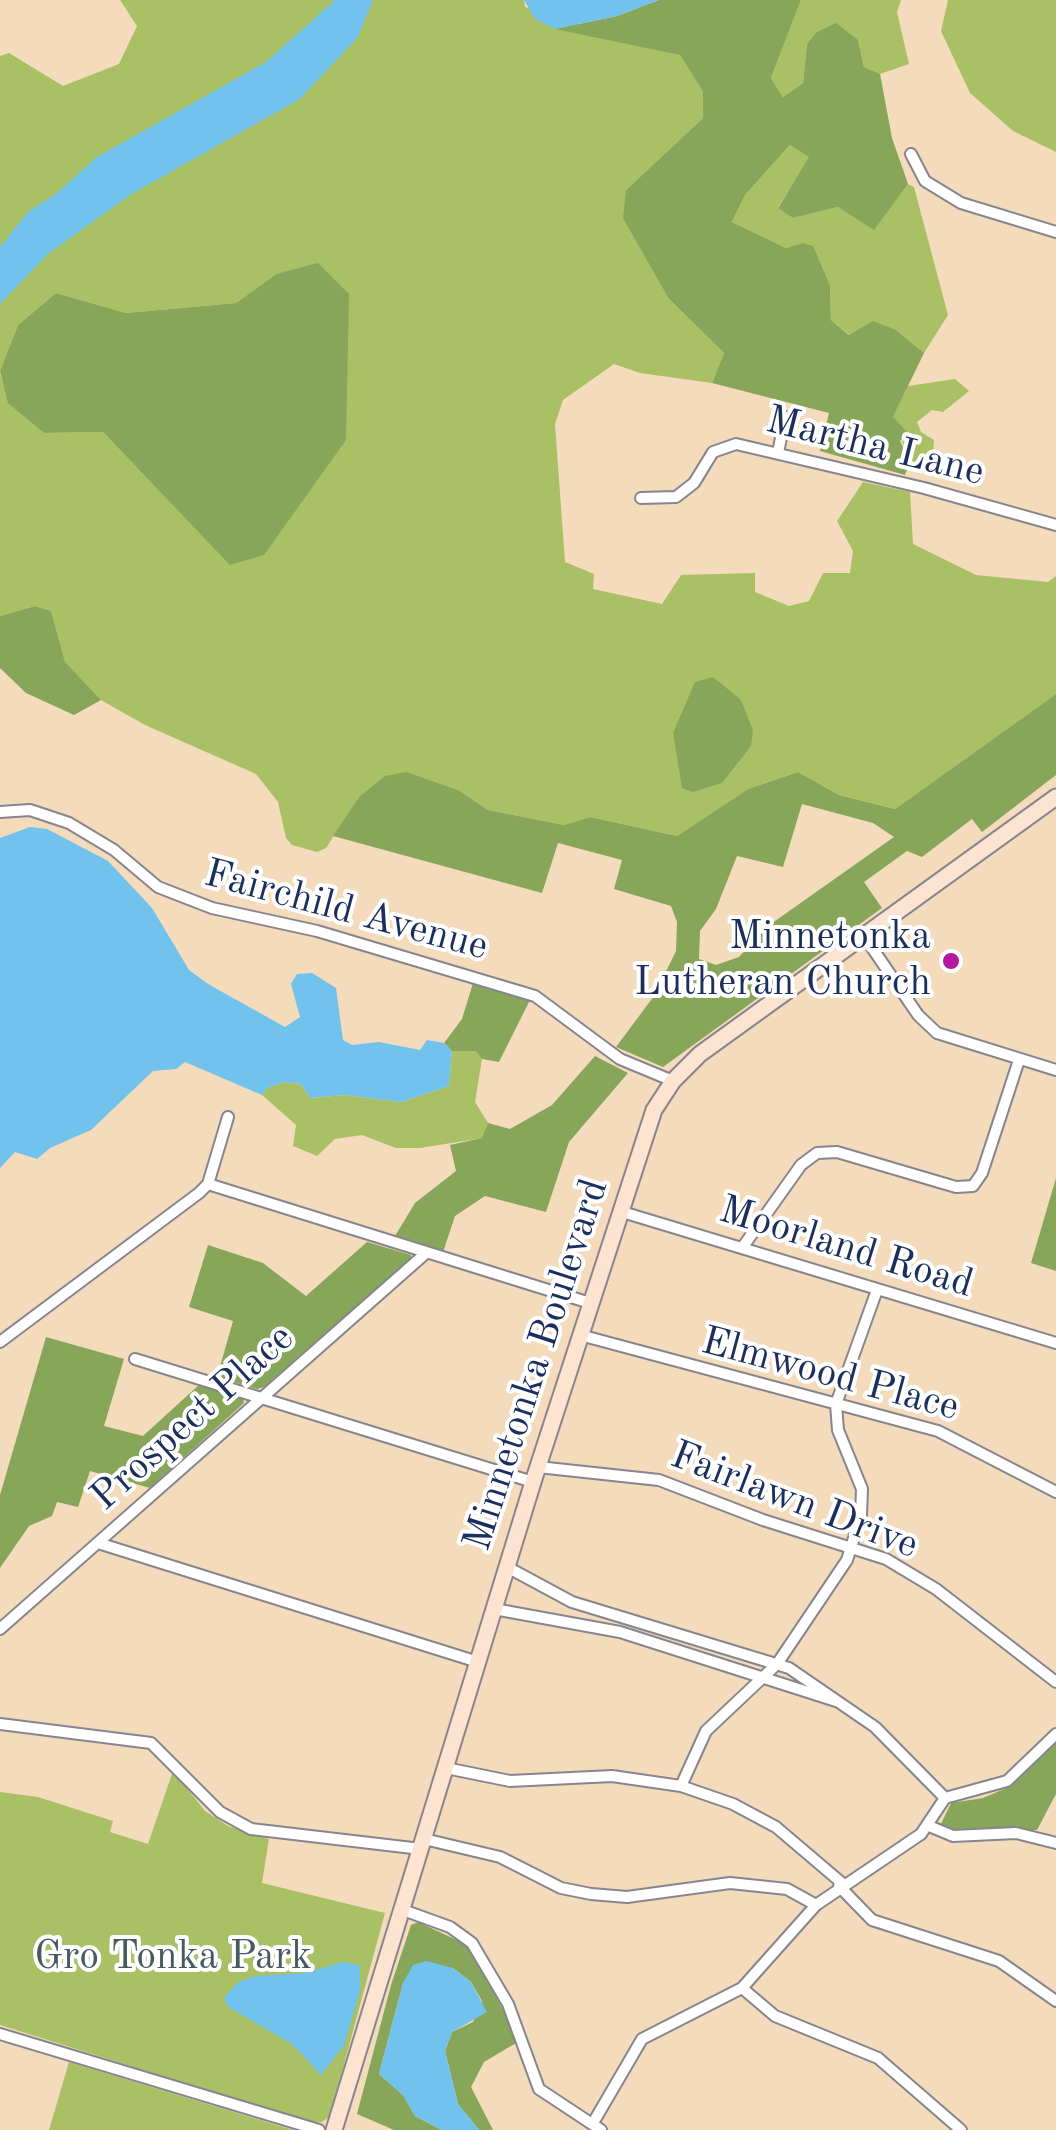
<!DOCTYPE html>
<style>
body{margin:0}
canvas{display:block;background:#f3dbbc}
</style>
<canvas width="1056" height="2130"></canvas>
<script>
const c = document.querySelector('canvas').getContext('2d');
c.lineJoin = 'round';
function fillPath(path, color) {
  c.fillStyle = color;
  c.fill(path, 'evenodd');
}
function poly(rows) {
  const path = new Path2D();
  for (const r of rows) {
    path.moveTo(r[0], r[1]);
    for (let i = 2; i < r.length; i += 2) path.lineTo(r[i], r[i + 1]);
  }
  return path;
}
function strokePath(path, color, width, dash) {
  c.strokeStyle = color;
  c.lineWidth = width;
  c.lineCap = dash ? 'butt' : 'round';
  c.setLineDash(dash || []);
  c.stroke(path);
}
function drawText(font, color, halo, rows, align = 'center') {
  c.font = font + ' "Old Standard TT",serif';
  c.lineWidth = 8;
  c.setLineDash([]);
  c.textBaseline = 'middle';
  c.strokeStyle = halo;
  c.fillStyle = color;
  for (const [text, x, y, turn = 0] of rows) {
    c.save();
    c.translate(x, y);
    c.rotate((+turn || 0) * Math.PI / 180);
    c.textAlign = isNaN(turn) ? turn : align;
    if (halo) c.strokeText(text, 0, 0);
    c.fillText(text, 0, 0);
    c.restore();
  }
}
fillPath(poly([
 [120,0,524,0,525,7,680,55,703,92,703,118,626,190,669,299,724,353,712,383,640,373,614,364,563,400,555,424,565,562,594,574,593,589,662,604,681,575,755,573,755,592,789,606,809,601,823,573,850,573,853,551,837,521,863,482,910,492,913,544,976,575,1048,582,1056,576,1056,694,895,809,839,795,798,772,748,789,677,836,590,817,564,825,488,810,460,791,359,797,326,848,317,852,292,845,286,838,278,802,256,774,145,725,101,700,65,663,51,611,35,606,0,616,0,373,9,403,44,433,103,432,230,564,276,274,236,303,126,313,56,293,18,325,0,371,0,56,9,53,63,86,119,64,137,26],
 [801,0,901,0,897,12,909,64,880,74,864,67,858,40,807,44,803,83,783,97,771,78],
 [948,0,1056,0,1056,152,1013,131,970,93,941,31],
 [790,145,810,157,778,207,793,218,838,207,874,229,908,184,914,187,948,315,924,353,896,330,850,335,831,320,830,286,802,243,786,248,732,222,745,195],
 [955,379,969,391,943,412,932,410,917,422,921,432,934,440,933,457,925,465,910,461,893,417,908,386],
 [452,1051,477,1051,482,1059,475,1102,488,1123,483,1138,420,1148,396,1148,362,1135,335,1139,317,1156,293,1146,296,1125,262,1095,267,1088,284,1082,301,1084,310,1098,344,1095,401,1102,449,1086],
 [173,1771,205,1811,228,1826,269,1839,262,1883,385,1913,330,2116,322,2122,309,2122,0,2025,0,1792,38,1797,113,1821,110,1832,148,1844],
 [69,2062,293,2130,49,2130]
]), '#aac065');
fillPath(poly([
 [659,0,801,0,771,78,783,97,803,83,807,44,817,32,836,23,858,40,864,67,880,74,892,138,908,184,874,230,838,207,793,218,778,208,809,157,790,145,745,195,732,222,786,248,802,243,813,246,830,286,831,320,849,335,873,321,896,330,924,353,893,417,907,432,900,441,910,461,905,475,820,451,829,413,712,383,724,353,669,299,623,218,626,190,703,118,703,92,680,55,555,29,617,16],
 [318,263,349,294,346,440,264,555,230,565,103,432,44,433,8,403,0,371,18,325,56,293,126,313,236,303,276,274],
 [35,606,51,611,65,662,101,700,74,715,26,693,0,668,0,616],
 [713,677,741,700,753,730,751,746,722,783,693,792,682,788,673,733,695,682],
 [1056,694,1056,775,982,832,972,819,922,857,907,851,864,882,882,908,663,1067,616,1047,654,996,676,951,677,922,671,906,614,889,622,860,558,843,542,893,333,836,359,797,385,776,406,772,460,791,488,810,564,825,590,817,677,836,748,789,798,772,839,795,895,809],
 [802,804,873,823,894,837,768,926,739,957,716,965,699,959,700,931,716,909,737,856,783,867],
 [473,983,530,1000,499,1062,482,1059,476,1051,452,1051,444,1043,462,1019],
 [595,1056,628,1073,569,1142,546,1212,485,1196,455,1216,443,1252,395,1236,415,1203,456,1171,450,1145,482,1138,488,1123,510,1129,552,1105],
 [1056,1178,1056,1271,1031,1263],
 [367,1242,411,1255,411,1259,264,1387,257,1389,217,1377,233,1321,189,1307,208,1245,263,1263,306,1296],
 [46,1337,124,1359,104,1426,143,1436,200,1384,243,1397,244,1403,150,1488,90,1471,78,1507,57,1502,52,1516,29,1526,0,1568,0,1495],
 [1056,1742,1056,1794,1037,1830,959,1831,940,1826,951,1803,983,1798,1011,1786],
 [418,1922,463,1943,475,1956,507,2018,516,2043,484,2062,471,2087,493,2130,479,2130,458,2104,445,2051,452,2032,473,2022,482,2001,471,1982,453,1968,403,1983,379,2074,403,2095,415,2116,442,2130,394,2130,357,2114,391,1985,411,1925]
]), '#87a65a');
fillPath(poly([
 [335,0,373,0,358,37,300,99,130,195,48,254,0,304,0,247,28,212,57,193,97,157,266,62],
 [524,0,659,0,617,16,555,29,535,19],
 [30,827,47,829,108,861,152,908,189,970,208,984,285,1027,300,1017,291,984,297,974,312,973,336,988,343,1040,352,1045,379,1042,420,1050,427,1040,444,1043,452,1051,449,1086,401,1102,344,1095,310,1098,301,1084,284,1082,267,1088,262,1095,185,1062,176,1069,153,1071,91,1130,50,1148,37,1159,15,1152,0,1168,0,838],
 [426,1961,453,1968,471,1982,487,2012,452,2032,445,2051,458,2104,479,2130,442,2130,415,2116,403,2095,379,2074,403,1983,413,1965],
 [343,1962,360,1965,360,1991,344,2046,321,2075,292,2044,228,2007,224,1998,237,1983,255,1976,305,1973]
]), '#71c2ec');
const minor = poly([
 [911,154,925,181,961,203,1056,232],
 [778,453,785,417],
 [641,498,676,497,694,483,713,452,736,444,924,488,1056,525],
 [0,812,30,810,69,823,114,850,158,887,212,908,317,931,535,996,620,1059,673,1081],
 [864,936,918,1015,937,1033,1056,1070],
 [208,1184,590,1303],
 [619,1211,1056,1343],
 [742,1248,801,1165,817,1153,837,1152,956,1187,973,1186,982,1173,1019,1060],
 [580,1335,938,1431,1056,1492],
 [0,1342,199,1193,208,1184,228,1117],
 [135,1359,533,1482],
 [538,1467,659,1480,763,1520,886,1559,936,1589,1056,1682],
 [98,1543,478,1662],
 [507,1567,572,1602,789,1668,875,1727,945,1798],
 [494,1609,620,1632,836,1701],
 [0,1629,426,1253],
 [0,1724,151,1743,220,1812,251,1829,421,1849],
 [446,1768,510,1781,612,1776,681,1786,733,1804,776,1827,843,1884],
 [681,1786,706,1731,777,1664,847,1560,861,1516,862,1489,838,1430,836,1404,877,1290],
 [929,1826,953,1836,1016,1833,1056,1843],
 [424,1839,500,1857,561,1888,591,1894,627,1897,730,1883,787,1889,816,1905],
 [839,1886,872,1920,999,1961,1056,2001],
 [403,1910,450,1927,472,1943,508,2004,539,2089,601,2130],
 [742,1988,775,2016,878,2058,961,2130],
 [0,2034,319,2130],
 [593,2123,642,2039,742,1988,816,1905,921,1834,945,1798,1007,1781,1056,1734]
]);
const secondary = poly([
 [334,2130,533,1482,654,1110,673,1081,700,1054,1056,797]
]);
strokePath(minor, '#87858d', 14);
strokePath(secondary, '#87858d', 19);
strokePath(minor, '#fff', 10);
strokePath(secondary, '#fde4d1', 15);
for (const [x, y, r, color] of [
 [951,961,10,"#b5179e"]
]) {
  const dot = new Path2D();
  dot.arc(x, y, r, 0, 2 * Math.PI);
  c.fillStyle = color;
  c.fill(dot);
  strokePath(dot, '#fff', 4);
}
drawText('40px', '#1b2f5e', '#fff', [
 ["Martha Lane",875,447,14],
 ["Fairchild Avenue",346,911,15],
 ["Moorland Road",846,1248,17],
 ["Minnetonka Boulevard",537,1365,-72],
 ["Elmwood Place",830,1375,15],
 ["Prospect Place",193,1418,-42],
 ["Fairlawn Drive",794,1501,21]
]);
drawText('40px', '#1b2f5e', '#fff', [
 ["Minnetonka",931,938],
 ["Lutheran Church",931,984]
], 'right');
drawText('40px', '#465a60', '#fff', [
 ["Gro Tonka Park",173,1958]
]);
</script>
